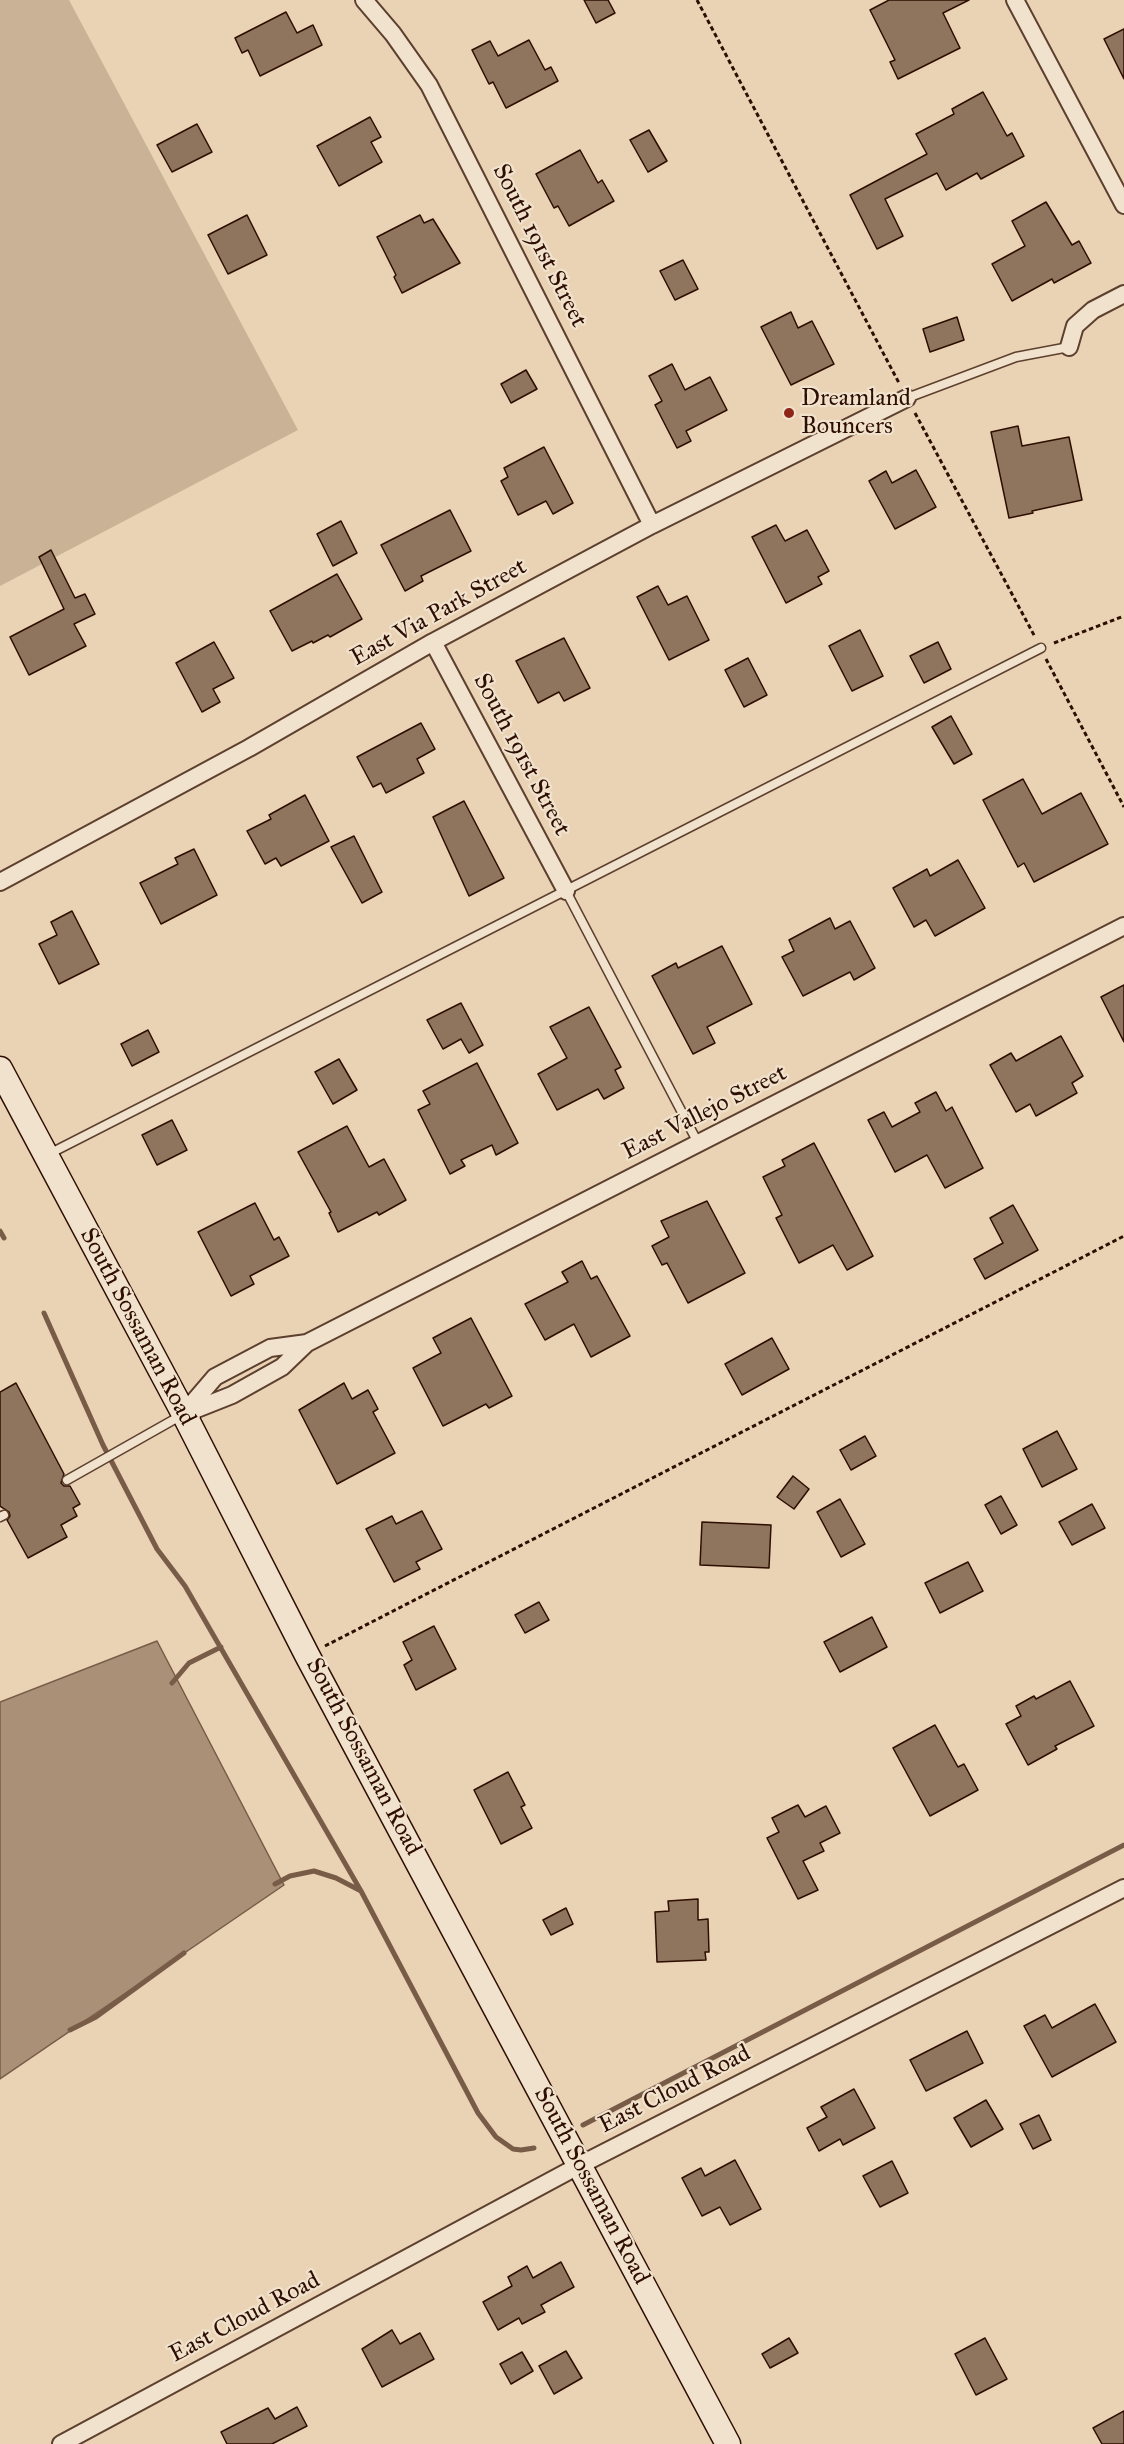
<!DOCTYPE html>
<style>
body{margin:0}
canvas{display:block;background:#e9d3b4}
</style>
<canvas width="1124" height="2444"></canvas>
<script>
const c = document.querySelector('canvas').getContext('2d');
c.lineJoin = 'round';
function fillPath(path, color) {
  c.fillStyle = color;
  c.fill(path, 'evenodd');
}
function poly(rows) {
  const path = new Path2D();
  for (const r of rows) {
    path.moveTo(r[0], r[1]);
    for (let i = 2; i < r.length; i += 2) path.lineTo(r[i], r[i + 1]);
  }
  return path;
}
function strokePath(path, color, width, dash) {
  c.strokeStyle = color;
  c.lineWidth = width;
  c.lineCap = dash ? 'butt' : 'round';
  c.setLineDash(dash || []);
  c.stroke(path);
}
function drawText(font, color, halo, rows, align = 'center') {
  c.font = font + ' "IM FELL Great Primer",serif';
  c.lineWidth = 4.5;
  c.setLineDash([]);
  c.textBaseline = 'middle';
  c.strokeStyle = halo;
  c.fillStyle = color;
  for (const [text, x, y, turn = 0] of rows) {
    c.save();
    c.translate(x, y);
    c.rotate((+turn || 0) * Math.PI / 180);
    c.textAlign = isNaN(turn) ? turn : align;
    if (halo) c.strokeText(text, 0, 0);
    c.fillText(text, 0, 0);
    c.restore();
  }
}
fillPath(poly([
 [0,0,69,0,298,430,0,586]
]), '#c9b296');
const water = poly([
 [157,1641,284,1885,0,2079,0,1702,157,1641]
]);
fillPath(water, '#a99077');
strokePath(water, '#785c48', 1.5);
strokePath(poly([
 [0,1231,4,1238],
 [44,1313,103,1445,157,1549,185,1586,361,1891,478,2113,496,2137,513,2149,521,2150,534,2148],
 [172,1683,189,1663,221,1647],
 [275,1884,290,1876,314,1871,336,1878,361,1891],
 [70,2030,96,2017,184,1953],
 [583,2125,1124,1845]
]), '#785c48', 5);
const building = poly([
 [584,0,608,0,615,13,596,23,584,0],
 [889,0,969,0,943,13,960,48,898,79,890,62,895,60,870,10,889,0],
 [286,12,297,33,313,25,322,45,260,76,248,50,242,53,235,38,286,12],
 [1124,29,1124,79,1104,39,1124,29],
 [529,40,545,70,551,67,558,81,506,108,493,82,489,84,472,50,490,41,498,56,529,40],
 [983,92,1007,136,1012,133,1024,156,981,179,977,173,946,190,937,173,885,199,903,236,877,249,850,195,927,154,916,134,954,114,952,109,983,92],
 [370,117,381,137,371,142,382,162,339,186,317,146,370,117],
 [197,124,212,152,172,172,157,145,197,124],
 [649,130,667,161,648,172,630,140,649,130],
 [580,150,598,183,602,180,614,201,569,226,558,206,554,208,536,174,580,150],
 [1046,202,1072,245,1079,241,1091,263,1054,283,1052,279,1012,301,992,264,1025,246,1012,221,1046,202],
 [247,215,267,255,228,274,208,235,247,215],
 [420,215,424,223,433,219,460,263,402,293,394,277,396,275,377,237,420,215],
 [683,260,698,289,675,300,660,271,683,260],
 [791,312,798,328,812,321,834,364,791,385,761,327,791,312],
 [957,317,964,340,930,352,923,329,957,317],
 [672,364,685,390,710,377,727,410,686,431,691,441,677,448,655,405,662,401,649,376,672,364],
 [526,370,537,389,511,403,501,384,526,370],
 [1018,426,1022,446,1069,437,1082,500,1032,511,1033,513,1009,518,991,432,1018,426],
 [544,447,573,503,553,514,546,501,518,515,501,481,508,477,504,468,544,447],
 [916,470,936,507,895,529,869,481,886,471,892,483,916,470],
 [450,510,471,551,421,576,423,581,405,591,381,545,450,510],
 [341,521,357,553,333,566,317,534,341,521],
 [776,525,785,541,807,530,829,571,818,577,822,584,786,603,752,537,776,525],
 [51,550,75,598,85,594,95,614,74,624,86,646,29,675,10,637,64,609,39,557,51,550],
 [337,574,362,619,330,637,328,635,313,643,312,641,292,651,270,611,337,574],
 [658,586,668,605,687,596,709,640,669,660,637,597,658,586],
 [860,630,883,676,852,691,829,646,860,630],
 [564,638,590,688,564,701,559,692,538,703,516,661,564,638],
 [214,642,234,678,213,689,220,702,202,712,176,663,214,642],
 [938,642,951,669,924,683,910,656,938,642],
 [748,658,767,695,744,707,725,670,748,658],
 [951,716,972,754,954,764,932,727,951,716],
 [421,723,435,749,417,759,424,773,386,793,381,783,373,787,357,757,421,723],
 [1023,779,1042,814,1081,793,1108,844,1034,882,1024,863,1018,867,983,800,1023,779],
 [305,795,329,841,281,866,276,858,265,864,247,831,271,819,269,815,305,795],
 [464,801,504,878,469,896,433,817,464,801],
 [354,836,382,892,362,903,331,847,354,836],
 [194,849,217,895,161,924,140,883,178,864,175,858,194,849],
 [958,860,985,908,935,936,926,920,914,927,893,888,927,869,930,876,958,860],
 [72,911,99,964,59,984,39,944,57,935,51,922,72,911],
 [830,918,835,929,850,921,875,968,854,980,850,972,803,996,782,957,794,951,789,940,830,918],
 [722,946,752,1004,707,1027,715,1043,693,1054,652,976,676,963,678,968,722,946],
 [1124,985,1124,1042,1101,997,1124,985],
 [461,1003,483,1045,469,1053,461,1039,443,1049,427,1020,461,1003],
 [589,1007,621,1067,615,1070,624,1088,604,1099,598,1089,557,1110,538,1074,567,1058,550,1027,589,1007],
 [148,1030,159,1052,132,1066,121,1044,148,1030],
 [1061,1036,1083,1076,1072,1083,1077,1093,1036,1116,1030,1104,1016,1112,990,1065,1011,1053,1016,1061,1061,1036],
 [339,1059,357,1090,333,1104,315,1072,339,1059],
 [477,1063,518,1143,496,1155,492,1145,461,1160,465,1166,450,1174,418,1110,430,1104,423,1091,477,1063],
 [936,1092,946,1111,952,1107,983,1168,945,1188,927,1155,895,1172,868,1120,884,1112,892,1127,920,1112,915,1103,936,1092],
 [172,1120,187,1150,157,1165,142,1135,172,1120],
 [347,1126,369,1167,384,1159,406,1200,379,1215,377,1212,338,1232,329,1213,331,1212,298,1152,347,1126],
 [814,1143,873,1256,847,1270,833,1245,799,1263,776,1218,782,1215,763,1177,785,1166,782,1160,814,1143],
 [707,1201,745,1273,688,1303,667,1263,662,1265,652,1246,669,1237,661,1221,707,1201],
 [255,1203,274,1240,279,1237,289,1256,250,1276,254,1284,231,1296,198,1232,255,1203],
 [1013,1205,1038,1250,985,1279,974,1259,1003,1243,990,1218,1013,1205],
 [582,1261,591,1279,597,1276,630,1336,591,1357,574,1324,545,1340,525,1304,568,1282,562,1272,582,1261],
 [471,1318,512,1396,489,1408,486,1404,443,1426,413,1368,441,1353,433,1338,471,1318],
 [772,1338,789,1369,742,1395,725,1364,772,1338],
 [16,1383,64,1474,61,1483,64,1486,70,1486,80,1504,73,1508,77,1516,61,1525,67,1537,28,1558,7,1520,10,1516,9,1512,0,1506,0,1392,16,1383],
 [344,1383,352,1399,368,1390,378,1409,373,1412,395,1453,337,1484,299,1410,344,1383],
 [1057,1431,1077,1469,1042,1487,1023,1449,1057,1431],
 [865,1436,876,1456,851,1470,840,1450,865,1436],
 [793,1476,809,1489,794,1509,777,1497,793,1476],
 [1001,1496,1017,1525,1001,1534,985,1505,1001,1496],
 [840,1499,865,1544,841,1557,817,1512,840,1499],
 [1092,1504,1105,1528,1072,1545,1059,1522,1092,1504],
 [422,1511,442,1549,416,1562,420,1569,394,1582,366,1529,392,1516,396,1524,422,1511],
 [702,1522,771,1525,769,1568,700,1565,702,1522],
 [968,1562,983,1591,940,1613,925,1583,968,1562],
 [539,1602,549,1620,525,1633,515,1615,539,1602],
 [872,1617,887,1647,840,1672,824,1642,872,1617],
 [434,1626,456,1669,416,1690,404,1665,412,1660,403,1642,434,1626],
 [1070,1681,1094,1726,1055,1746,1057,1749,1028,1765,1006,1724,1021,1716,1016,1706,1034,1696,1036,1699,1070,1681],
 [935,1725,958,1767,964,1764,978,1790,930,1816,893,1748,935,1725],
 [508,1772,525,1805,521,1807,532,1828,501,1844,474,1790,508,1772],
 [798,1805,805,1817,826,1806,840,1833,820,1843,824,1851,803,1861,818,1890,798,1899,767,1838,779,1832,772,1818,798,1805],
 [698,1899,698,1920,708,1919,709,1952,705,1952,706,1960,657,1962,655,1912,669,1911,668,1901,698,1899],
 [566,1908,573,1924,551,1935,543,1920,566,1908],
 [1095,2004,1116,2042,1052,2077,1024,2026,1045,2015,1052,2028,1095,2004],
 [967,2031,983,2063,926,2091,910,2060,967,2031],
 [854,2089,875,2128,843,2145,840,2139,819,2151,807,2128,827,2117,821,2107,854,2089],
 [986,2100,1003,2129,971,2147,954,2118,986,2100],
 [1039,2115,1051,2140,1033,2149,1020,2124,1039,2115],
 [735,2160,761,2209,730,2225,720,2207,702,2216,682,2178,701,2168,705,2176,735,2160],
 [892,2161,908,2193,880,2207,863,2176,892,2161],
 [561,2262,574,2287,541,2305,545,2312,522,2324,519,2318,498,2330,483,2302,512,2286,508,2277,527,2266,533,2278,561,2262],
 [392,2330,400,2344,420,2333,434,2359,382,2387,362,2349,392,2330],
 [789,2338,798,2353,770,2368,762,2354,789,2338],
 [985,2338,1007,2379,976,2395,955,2354,985,2338],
 [566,2351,582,2378,554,2394,539,2366,566,2351],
 [522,2352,533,2371,511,2384,500,2364,522,2352],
 [297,2407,307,2426,272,2444,227,2444,221,2432,268,2408,275,2419,297,2407],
 [1124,2411,1124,2444,1102,2444,1093,2428,1124,2411]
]);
fillPath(building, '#8f745e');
strokePath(building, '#2e0e01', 1.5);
const service = poly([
 [907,398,1016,357,1069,347],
 [566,891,698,1143],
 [47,1155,1041,648],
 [67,1480,182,1415],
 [0,1517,4,1515]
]);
const minor = poly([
 [364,0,393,34,429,85,652,525],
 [1015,0,1124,205],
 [1069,347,1075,326,1093,310,1124,294],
 [433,642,566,891],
 [0,882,249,748,433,642,652,525,907,398],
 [185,1412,215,1377,270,1348,307,1343],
 [184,1414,232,1395,282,1367,307,1343,1124,926],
 [61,2444,580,2165,1124,1888]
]);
const secondary = poly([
 [0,1069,184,1414,307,1655,728,2444]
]);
strokePath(service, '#5d3f2e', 11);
strokePath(minor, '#5d3f2e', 20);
strokePath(secondary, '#2e0e01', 27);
strokePath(poly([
 [697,0,899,383],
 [915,413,1035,637],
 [1054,643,1124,616],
 [1046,659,1124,807],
 [325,1646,1124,1236]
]), '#2e0e01', 3, [4.5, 3]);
strokePath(service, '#f1e2ce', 8);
strokePath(minor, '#f1e2ce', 16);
strokePath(secondary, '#f1e2ce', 24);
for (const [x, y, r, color] of [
 [789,413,6,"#8f2418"]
]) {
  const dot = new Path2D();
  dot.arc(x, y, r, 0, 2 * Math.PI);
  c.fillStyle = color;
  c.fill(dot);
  strokePath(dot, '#f1e2ce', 2);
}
drawText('24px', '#2e0e01', '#f1e2ce', [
 ["South 191st Street",539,246,63],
 ["East Via Park Street",439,613,-29],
 ["South 191st Street",521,755,62],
 ["East Vallejo Street",705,1113,-27],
 ["South Sossaman Road",137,1327,62],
 ["South Sossaman Road",363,1757,62],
 ["East Cloud Road",675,2090,-27],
 ["South Sossaman Road",591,2186,62],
 ["East Cloud Road",245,2318,-28]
]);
drawText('24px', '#2e0e01', '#f1e2ce', [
 ["Dreamland",801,399],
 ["Bouncers",801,427]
], 'left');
</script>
